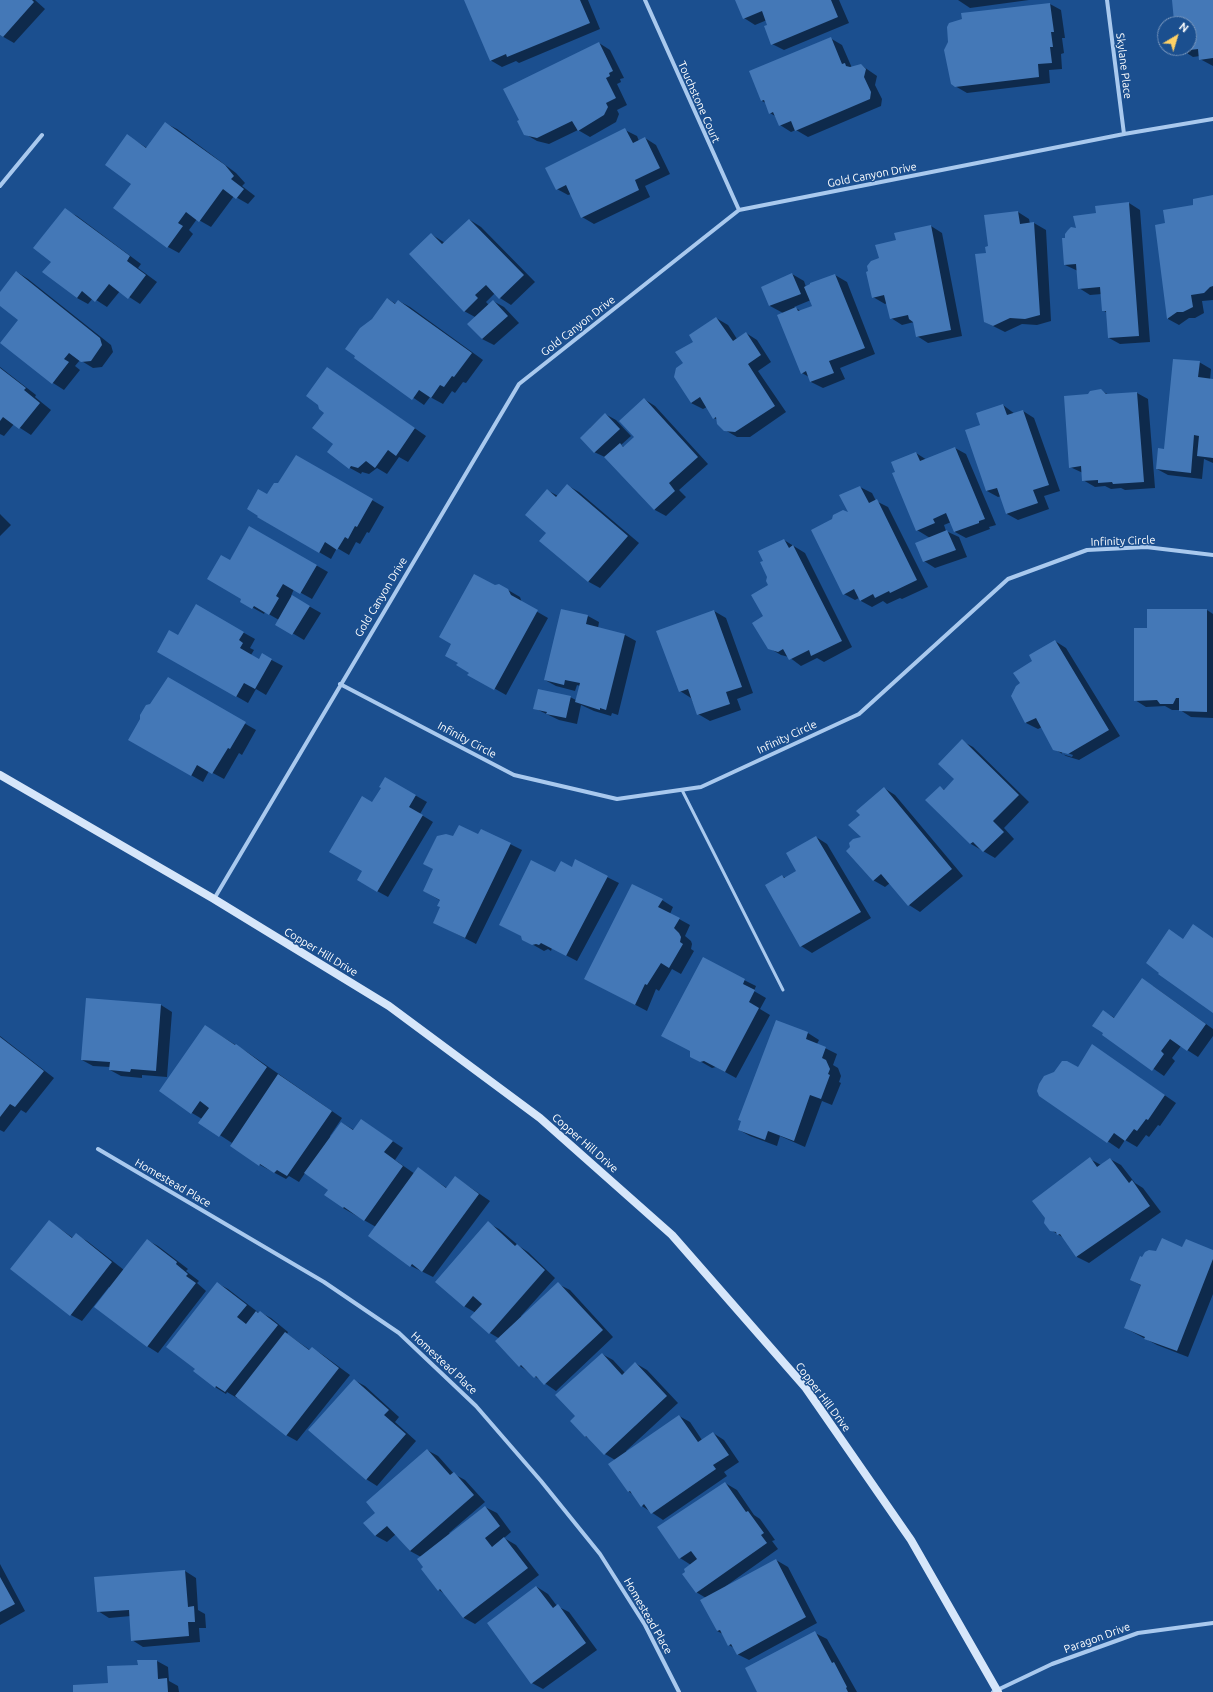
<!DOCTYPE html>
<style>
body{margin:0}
#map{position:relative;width:1213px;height:1692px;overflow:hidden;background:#1b4f8f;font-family:Ubuntu,sans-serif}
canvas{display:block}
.north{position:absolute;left:1157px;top:16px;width:40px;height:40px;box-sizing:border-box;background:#1b4f8f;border:1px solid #7695bc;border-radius:50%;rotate:38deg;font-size:11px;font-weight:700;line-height:16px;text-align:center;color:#fff}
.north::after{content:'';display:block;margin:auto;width:14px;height:18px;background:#ffd166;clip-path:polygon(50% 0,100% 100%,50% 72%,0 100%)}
</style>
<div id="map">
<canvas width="1213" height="1692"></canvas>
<div class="north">N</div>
</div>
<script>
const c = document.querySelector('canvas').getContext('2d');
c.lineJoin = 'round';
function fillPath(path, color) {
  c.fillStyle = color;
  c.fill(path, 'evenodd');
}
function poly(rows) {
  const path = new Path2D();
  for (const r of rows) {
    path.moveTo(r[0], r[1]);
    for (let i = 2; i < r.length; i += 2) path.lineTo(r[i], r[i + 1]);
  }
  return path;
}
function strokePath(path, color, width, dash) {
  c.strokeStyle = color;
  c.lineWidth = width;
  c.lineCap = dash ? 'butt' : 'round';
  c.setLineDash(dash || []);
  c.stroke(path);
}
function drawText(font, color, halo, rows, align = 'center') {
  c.font = font + ' Ubuntu,sans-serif';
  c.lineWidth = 3;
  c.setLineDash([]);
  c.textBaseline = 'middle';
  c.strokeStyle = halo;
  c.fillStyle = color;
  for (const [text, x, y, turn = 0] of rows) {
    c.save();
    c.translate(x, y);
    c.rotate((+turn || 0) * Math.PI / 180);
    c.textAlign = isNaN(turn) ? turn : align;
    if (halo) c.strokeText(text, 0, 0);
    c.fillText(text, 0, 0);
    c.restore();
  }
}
fillPath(poly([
 [0,0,35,0,45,9,14,43,0,35],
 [465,0,588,0,600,29,519,63,516,61,502,67,490,60],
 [736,0,839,0,849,23,784,50,772,44,767,20,755,25,744,18],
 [958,0,1029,0,970,8],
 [1173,0,1213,0,1213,66,1200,59,1200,56,1193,57,1182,50,1182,48,1189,48,1189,24,1179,24,1175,20],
 [1050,4,1061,10,1065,38,1062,38,1064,53,1061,54,1062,69,1049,70,1050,83,967,93,955,86],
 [830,38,842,45,852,68,861,65,877,76,875,85,882,99,881,106,808,137,796,130,791,132,780,125,775,116,770,113,766,103,762,101,750,72],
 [599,43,610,50,624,78,620,79,621,82,617,84,627,105,617,110,619,114,616,122,590,137,578,130,549,144,537,141,525,134,520,120],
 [165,123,177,129,236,173,245,183,242,186,255,196,248,204,234,196,211,227,197,219,189,230,193,234,179,253,168,247,133,183,128,136,147,148],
 [625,130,637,136,639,141,645,138,656,145,670,174,645,186,650,197,594,224,582,217,571,194,568,195,557,189],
 [1213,196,1213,300,1202,301,1204,313,1195,318,1189,318,1179,325,1168,319,1156,226,1166,224,1195,206],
 [1129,203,1140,210,1150,342,1120,344,1109,338,1107,313,1103,310,1102,294,1090,295,1079,288,1078,271,1065,265,1066,239,1097,214],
 [65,210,77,216,141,264,138,268,157,282,140,304,120,291,107,307,93,298,88,304,77,298,52,261,34,248],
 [1018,212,1029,219,1030,224,1034,223,1046,230,1051,321,1037,325,1022,324,1005,332,985,322,987,253,989,247],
 [470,220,481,227,535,282,511,305,500,298,495,293,486,302,489,305,493,301,504,307,519,323,494,345,482,339,475,317,464,311,431,234,445,243],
 [931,226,942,233,962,336,928,343,917,336,914,322,902,325,891,318,887,303,885,304,873,297,881,258,897,241],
 [17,272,28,279,111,345,113,352,102,367,93,368,80,360,75,366,80,370,64,390,53,383,2,343,20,320,0,304,0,293],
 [792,274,804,281,806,287,835,275,847,282,875,354,840,368,845,379,823,388,811,382,809,377,802,373,783,313,770,306,762,288],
 [811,300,813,306,801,311,794,307],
 [388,299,396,304,399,301,410,307,483,360,466,383,463,382,455,393,452,391,443,404,430,397,424,405,355,358],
 [716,318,728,325,737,339,746,333,757,340,771,362,758,371,786,412,750,437,737,437,725,430,718,420,714,418,707,407,703,409,691,403,685,363,694,342],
 [1199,362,1211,369,1210,380,1213,380,1213,463,1204,459,1202,479,1168,475,1157,469],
 [0,367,36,395,35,397,51,410,31,435,14,424,4,436,0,434],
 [327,368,426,436,408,462,399,457,387,474,377,468,369,474,362,472,361,474,350,468,335,444,325,413,319,404],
 [1100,390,1109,395,1137,393,1148,399,1155,488,1125,490,1121,488,1111,489,1105,486,1095,487,1083,480,1083,473,1070,467,1088,395],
 [644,399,655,406,708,464,679,490,686,497,666,516,655,510,607,458,594,452,590,428,605,414,616,420,631,436,621,445,624,447,634,440],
 [1003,405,1015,414,1023,411,1034,418,1060,491,1044,496,1049,509,1018,520,1007,514,1001,496,998,497,987,491,981,426],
 [955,448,966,454,996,525,989,527,990,529,966,538,955,532,951,522,944,525,946,531,959,537,967,557,935,568,924,561,930,538,917,530,916,453,927,460],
 [296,456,384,507,369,533,367,532,360,544,356,542,349,555,337,548,331,559,258,517,267,495,279,484],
 [567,485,579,492,639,543,600,588,589,582,540,541,548,532,547,490,558,496],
 [860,487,872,493,876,501,888,507,928,587,902,599,900,598,887,604,883,601,872,607,861,601,859,598,855,600,844,594],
 [0,514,11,525,0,536],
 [249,527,328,572,312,599,294,589,291,596,321,613,304,640,277,624,279,620,265,612,264,614,241,601,242,599,230,561],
 [784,540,805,553,852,647,824,662,817,658,801,666,789,657,781,655,769,648,764,617,770,586,764,562],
 [495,586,508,590,520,597,522,603,548,618,506,695,469,674],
 [196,606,255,639,250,648,254,650,251,655,259,660,262,655,283,666,266,695,256,689,248,703,158,651,179,637],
 [1148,610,1207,610,1213,614,1213,718,1191,717,1180,710,1172,710,1165,706,1146,707,1135,700,1148,629],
 [714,611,726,618,753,693,737,699,741,710,710,721,698,714,691,698,680,691],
 [588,616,599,622,598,628,625,635,636,641,618,715,612,713,611,716,594,711,581,705,577,724,559,720,534,708,570,697,576,700,580,686,577,685,575,691,556,686,545,680],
 [1055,641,1066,648,1120,736,1079,760,1066,756,1054,749,1042,727,1038,729,1026,723,1014,700,1033,662],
 [1062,751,1073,755,1072,757,1062,754],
 [168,679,256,730,242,755,239,753,224,779,209,771,203,782,130,740],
 [962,741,973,747,1029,802,1004,828,1014,839,995,858,971,844,926,800,940,787,945,790,955,779],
 [385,778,427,802,420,814,433,822,388,897,377,891,363,871,372,803,382,788],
 [884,788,895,795,963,876,920,912,909,905,890,883,885,887,873,880,861,815],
 [482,830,522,850,476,944,434,922,441,907,441,901,424,891,454,838,479,836],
 [816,837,827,844,871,918,812,953,801,946,782,876,786,878,798,871],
 [572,868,607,877,619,883,577,961,552,948,551,951,548,949,544,951,523,939,555,874],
 [662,900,673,907,670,914,690,925,685,936,691,941,692,944,691,949,694,951,681,974,672,969,659,991,656,989,647,1011,586,979],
 [744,980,756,986,754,991,766,998,760,1009,770,1015,736,1078,716,1067,712,1068,691,1056],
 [1153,986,1213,1029,1213,1036,1198,1057,1181,1046,1172,1058,1175,1061,1164,1076,1103,1034,1103,1011,1115,1018],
 [161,1005,172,1012,167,1077,142,1075,142,1078,121,1076,110,1070,110,1067,93,1066,82,1060],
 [205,1026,247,1052,342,1118,330,1136,331,1138,342,1123,354,1130,361,1120,403,1148,395,1160,415,1174,418,1169,447,1188,455,1177,490,1201,433,1277,411,1266,369,1236,376,1227,343,1208,329,1190,305,1173,299,1182,289,1176,286,1179,260,1165,231,1145,232,1143,200,1122,202,1119,192,1113],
 [808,1033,819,1040,817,1044,837,1054,833,1065,838,1068,841,1076,839,1082,841,1083,832,1105,822,1101,805,1147,780,1136,777,1146,750,1136,739,1130],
 [0,1036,54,1078,26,1113,21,1110,4,1132,0,1130],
 [1092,1045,1176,1103,1160,1126,1158,1125,1149,1137,1146,1135,1137,1147,1125,1140,1119,1149,1040,1095,1078,1069],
 [1090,1159,1101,1165,1110,1159,1121,1165,1135,1183,1143,1188,1161,1212,1089,1263,1077,1257,1064,1238,1051,1230],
 [49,1221,73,1238,76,1235,87,1241,124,1270,147,1240,158,1246,188,1269,186,1271,199,1281,197,1283,206,1291,158,1353,147,1346,109,1287,82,1321,71,1315],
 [488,1223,499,1229,519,1246,528,1252,555,1278,521,1316,522,1317,558,1284,570,1290,613,1337,556,1391,520,1366,497,1341,500,1339,490,1333,476,1313,464,1306],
 [1213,1251,1213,1294,1188,1357,1157,1345,1125,1328,1142,1286,1131,1280,1142,1258,1157,1252],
 [217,1283,228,1289,259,1313,260,1312,271,1318,288,1332,287,1334,310,1350,312,1348,323,1355,350,1375,297,1441,286,1435,238,1396,237,1398,227,1392,226,1394,215,1387,196,1368],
 [602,1354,613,1360,625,1373,635,1363,647,1370,678,1403,626,1451,627,1452,679,1416,690,1422,702,1440,713,1433,724,1440,739,1462,724,1472,727,1476,663,1520,642,1506,634,1495,628,1491,615,1460,605,1454,591,1440,585,1436,576,1416],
 [354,1380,365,1386,399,1417,395,1422,416,1441,377,1486,366,1479],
 [427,1450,438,1456,454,1474,465,1480,485,1502,449,1533,450,1534,485,1507,497,1513,511,1532,504,1538,516,1545,539,1575,475,1624,464,1618,445,1594,439,1590,423,1569,425,1567,421,1557,410,1551,396,1534,387,1542,376,1536,365,1523,376,1513],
 [725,1483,737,1490,754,1515,760,1519,775,1540,772,1541,778,1549,726,1586,726,1587,776,1560,788,1567,817,1623,749,1660,737,1654,734,1648,729,1645,723,1634,717,1631,706,1598,696,1592,691,1565,680,1558],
 [0,1564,25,1611,0,1625],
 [185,1571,196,1578,198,1610,205,1614,206,1628,199,1628,200,1642,143,1647,132,1640,131,1616,109,1618,98,1611],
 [537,1587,548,1594,557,1606,569,1612,597,1650,543,1689,532,1683],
 [815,1633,827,1639,857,1692,758,1692],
 [157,1661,168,1667,169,1681,178,1686,179,1692,74,1692,109,1684,139,1666]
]), '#0007');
fillPath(poly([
 [0,0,32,0,34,2,3,37,0,35],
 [464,0,580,0,590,23,507,57,506,54,490,61],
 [735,0,831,0,838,17,771,45,764,26,767,25,762,11,743,19],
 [1172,0,1213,0,1213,58,1199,60,1198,49,1181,51,1181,48,1189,48,1189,24,1178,24,1177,20,1174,21],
 [1050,3,1054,32,1051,32,1053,47,1050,47,1052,63,1038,64,1039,77,955,87,951,84,944,50,948,42,947,27,949,23,962,19,961,13],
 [831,37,842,64,845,63,846,66,850,67,861,64,866,69,864,77,871,92,870,99,795,131,791,121,779,126,773,112,769,114,764,100,761,101,749,71],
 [599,42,613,71,609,73,610,76,606,78,616,98,606,103,608,107,604,115,578,131,572,121,537,138,524,135,517,121,519,120,503,89],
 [165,122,225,165,234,176,231,179,244,189,236,199,223,189,199,222,186,212,178,223,183,226,167,248,113,208,131,184,105,165,127,134,146,148],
 [625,128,633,143,645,137,660,168,635,180,639,190,581,218,566,185,556,190,545,168],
 [1213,195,1213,286,1210,287,1204,293,1191,295,1193,307,1183,312,1177,312,1167,319,1155,225,1165,223,1163,210,1193,205,1193,199],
 [1129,202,1139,336,1108,338,1106,311,1102,311,1100,287,1078,289,1076,264,1064,265,1062,238,1065,238,1065,234,1068,230,1071,227,1076,228,1073,216,1096,213,1095,206],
 [65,208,130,256,127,261,146,275,128,299,109,284,95,302,82,291,77,298,42,272,51,262,33,248],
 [1018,211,1020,224,1034,222,1040,315,1025,319,1010,318,993,326,984,322,975,254,986,253,985,247,988,246,984,215],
 [469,219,524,275,499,299,486,285,475,295,478,298,464,312,409,254,431,233,442,244],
 [931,225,951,330,916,337,913,322,909,319,908,315,890,319,884,295,872,298,866,272,868,271,867,266,871,261,879,258,875,245,896,240,894,233],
 [16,271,100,338,102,345,91,361,81,362,69,353,64,359,69,362,52,384,0,343,18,320,0,306,0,292],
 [792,273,801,294,769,306,761,287],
 [835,274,865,348,829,361,834,373,810,382,806,371,801,374,777,315,796,307,798,311,812,306,804,287,810,284,810,283],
 [387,298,395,304,398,300,472,353,454,377,452,376,444,387,440,385,431,398,419,390,412,400,354,358,355,356,345,349,360,328,372,319],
 [493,300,508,316,482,339,467,324],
 [716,317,733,341,746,332,761,355,748,364,775,406,735,432,724,431,717,424,716,417,713,419,700,397,691,403,674,377,676,368,683,363,675,352,693,342,689,335],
 [1173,359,1200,361,1198,377,1213,379,1213,458,1197,456,1199,436,1194,435,1191,473,1156,469,1158,448,1164,449],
 [327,367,415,428,396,456,388,450,375,468,366,461,358,468,351,466,349,469,327,452,333,444,312,428,324,413,319,409,318,405,306,396],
 [0,368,26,388,24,390,40,403,19,429,3,417,0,421],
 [1101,389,1106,394,1137,392,1144,482,1113,484,1112,482,1098,483,1098,480,1082,481,1081,466,1069,468,1064,396,1088,394,1090,391],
 [644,398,698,457,669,483,675,491,654,510,604,457,620,443,623,447,634,437,619,421],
 [1003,404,1007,415,1023,410,1049,485,1033,490,1038,503,1006,514,997,488,986,491,965,430,980,425,976,413],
 [605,413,620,429,594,453,580,438],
 [955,447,985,519,979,521,979,523,954,532,946,513,933,519,935,523,916,531,892,473,895,472,891,462,916,452,920,461],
 [296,455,373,499,357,527,355,526,348,539,345,537,337,550,325,542,319,553,257,517,258,516,247,509,258,489,267,494,274,483,278,483],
 [567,484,628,536,588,582,539,541,546,533,525,515,547,489,556,497],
 [860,486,869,503,877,499,917,580,890,593,889,591,875,598,873,594,860,601,854,589,843,595,811,530,832,519,833,515,843,510,848,512,839,495],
 [249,526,317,565,300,594,283,584,276,596,279,598,269,615,254,606,252,609,240,602,241,599,207,579,221,555,230,560],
 [947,530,956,550,923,562,915,543],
 [784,539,789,548,793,545,842,641,811,656,809,650,789,660,783,649,778,652,768,649,752,623,763,616,751,595,768,585,766,581,767,577,760,562,763,561,758,551],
 [474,574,495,585,499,584,508,589,511,595,538,610,494,690,467,675,469,673,456,665,458,663,445,656,451,644,439,637],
 [292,595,310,606,292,635,275,625],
 [196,604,244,632,239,640,243,643,240,648,259,659,262,653,272,659,255,689,244,683,236,697,157,652,169,630,178,635],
 [561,609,588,615,586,624,625,634,606,710,600,708,600,710,575,702,580,683,565,680,564,685,544,680],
 [1147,609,1207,609,1207,712,1179,711,1179,698,1176,698,1173,704,1160,704,1157,700,1134,701,1134,628,1147,628],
 [714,610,742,687,726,692,730,704,697,715,688,689,679,692,656,631],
 [1055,640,1109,730,1068,754,1053,750,1036,718,1025,723,1011,696,1016,686,1020,683,1013,673,1032,661,1029,655],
 [168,677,246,722,230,749,228,748,212,774,197,765,191,776,128,740,140,719,140,715,146,705,150,704],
 [538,689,571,696,566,718,546,714,547,712,533,709],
 [962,739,1019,795,993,821,1004,832,983,852,973,842,970,844,925,800,940,786,944,790,954,779,938,764],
 [385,777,416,795,409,807,423,815,377,892,357,880,362,871,329,852,362,796,372,802,381,788,379,787],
 [884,787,952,869,908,906,881,874,873,881,846,851,850,847,849,843,853,839,861,837,848,825,860,815,856,811],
 [459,825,478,834,481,829,511,843,465,938,433,923,440,907,437,906,440,900,423,891,433,869,423,864,437,836,446,834,453,836],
 [816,836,861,912,800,947,765,885,782,875,784,878,796,871,786,853],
 [575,859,608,876,566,956,541,943,539,945,536,944,532,945,522,940,521,936,499,925,531,860,555,872,561,861,572,867],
 [632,884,663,899,658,907,680,918,674,928,679,933,681,937,680,942,683,944,669,968,661,963,647,985,645,984,635,1005,584,979],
 [1193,924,1213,938,1213,1013,1158,974,1159,973,1146,963,1169,929,1183,939],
 [703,957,745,979,743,984,755,990,749,1002,759,1008,725,1072,704,1061,700,1062,690,1057,690,1051,661,1036],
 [1142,978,1206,1024,1187,1051,1170,1039,1161,1051,1164,1054,1152,1071,1102,1035,1103,1033,1092,1026,1103,1010,1114,1018],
 [86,998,161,1004,156,1071,131,1069,130,1072,109,1070,110,1062,81,1060],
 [776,1020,808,1032,806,1039,826,1047,822,1058,826,1060,830,1069,828,1074,830,1075,821,1099,810,1095,794,1141,768,1131,765,1140,738,1130,741,1121,738,1120],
 [205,1025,235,1045,236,1044,267,1067,219,1137,198,1123,209,1108,200,1101,191,1114,159,1091],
 [0,1037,44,1071,15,1107,10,1104,0,1117],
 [1092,1044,1165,1095,1148,1120,1146,1119,1137,1131,1134,1129,1125,1141,1114,1133,1107,1143,1039,1096,1037,1091,1039,1084,1044,1076,1054,1072,1062,1061,1067,1061,1078,1067],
 [278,1074,332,1111,287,1176,277,1170,274,1173,260,1164,259,1166,230,1146],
 [361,1119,393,1141,384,1152,403,1166,364,1221,344,1207,343,1208,324,1195,328,1190,304,1173,341,1122,353,1130],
 [1090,1157,1097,1167,1110,1158,1129,1183,1132,1180,1150,1206,1076,1257,1060,1234,1057,1235,1056,1232,1050,1231,1044,1223,1045,1218,1032,1201],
 [418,1167,446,1188,455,1176,479,1194,422,1272,412,1264,410,1267,368,1236],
 [49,1220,72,1238,76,1233,112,1262,70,1316,10,1269],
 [488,1221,515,1246,517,1244,545,1270,489,1334,470,1317,482,1304,473,1296,464,1307,435,1282],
 [1162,1238,1182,1247,1186,1239,1213,1250,1213,1259,1177,1351,1144,1339,1145,1337,1124,1328,1141,1285,1130,1280,1140,1256,1142,1257,1145,1252,1149,1250,1156,1251],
 [147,1239,177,1262,176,1264,188,1274,186,1276,196,1283,147,1347,94,1307],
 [217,1282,247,1305,237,1317,246,1324,256,1311,258,1313,260,1311,278,1325,225,1392,216,1386,215,1388,193,1371,195,1369,166,1347],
 [558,1282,603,1330,544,1385,536,1376,534,1378,521,1365,519,1367,495,1341],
 [285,1332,309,1350,312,1347,339,1368,286,1436,235,1396],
 [602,1353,622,1375,635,1362,667,1396,604,1455,586,1436,585,1437,570,1421,575,1416,555,1395],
 [354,1379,389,1410,384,1415,406,1434,366,1480,308,1430],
 [679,1415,698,1442,713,1432,729,1455,713,1465,716,1469,651,1514,644,1504,641,1507,630,1491,628,1492,608,1464],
 [427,1449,450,1475,454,1472,474,1495,410,1551,387,1526,375,1536,363,1523,375,1513,366,1502],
 [725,1482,746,1512,748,1511,764,1533,761,1535,767,1543,696,1593,682,1574,685,1572,684,1569,697,1559,691,1551,679,1559,657,1527],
 [485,1506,500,1526,485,1538,492,1547,504,1537,528,1568,463,1618,440,1589,438,1591,421,1569,423,1567,417,1559],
 [776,1559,806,1617,737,1655,731,1644,728,1646,720,1630,717,1631,700,1600],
 [185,1570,188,1607,194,1606,195,1622,188,1622,189,1636,131,1641,129,1610,97,1612,94,1577],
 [0,1577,15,1604,0,1612],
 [536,1586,553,1608,558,1604,586,1643,531,1684,487,1623],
 [815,1631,832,1663,834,1662,847,1687,846,1688,848,1692,757,1692,745,1668],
 [137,1660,157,1660,158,1679,167,1678,168,1692,73,1692,73,1685,108,1683,107,1666,138,1665]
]), '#4478b7');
strokePath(poly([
 [682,790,783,990]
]), '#a9c9ee', 3);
strokePath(poly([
 [645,0,739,210],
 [1107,0,1124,134],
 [0,186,42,135],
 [340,684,514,775,617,799,701,787,859,714,1008,579,1087,550,1146,547,1213,555],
 [214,899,519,384,739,210,1124,134,1213,119],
 [98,1149,324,1282,399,1333,476,1406,541,1481,600,1554,645,1625,679,1692],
 [993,1692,1052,1664,1138,1633,1213,1623]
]), '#a9c9ee', 4);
strokePath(poly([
 [0,775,214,899,389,1006,540,1118,672,1235,805,1387,911,1540,998,1692]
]), '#d6e6fa', 8);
drawText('11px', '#fff', '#1b4f8f', [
 ["Skylane Place",1124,66,83],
 ["Touchstone Court",699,102,66],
 ["Gold Canyon Drive",872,175,-11],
 ["Gold Canyon Drive",578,326,-38],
 ["Infinity Circle",1123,541,-2],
 ["Gold Canyon Drive",381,597,-59],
 ["Infinity Circle",787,737,-25],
 ["Infinity Circle",467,740,28],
 ["Copper Hill Drive",321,952,31],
 ["Copper Hill Drive",585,1143,41],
 ["Homestead Place",173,1183,30],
 ["Homestead Place",444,1363,43],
 ["Copper Hill Drive",823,1397,53],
 ["Homestead Place",648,1616,60],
 ["Paragon Drive",1097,1638,-20]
]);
</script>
